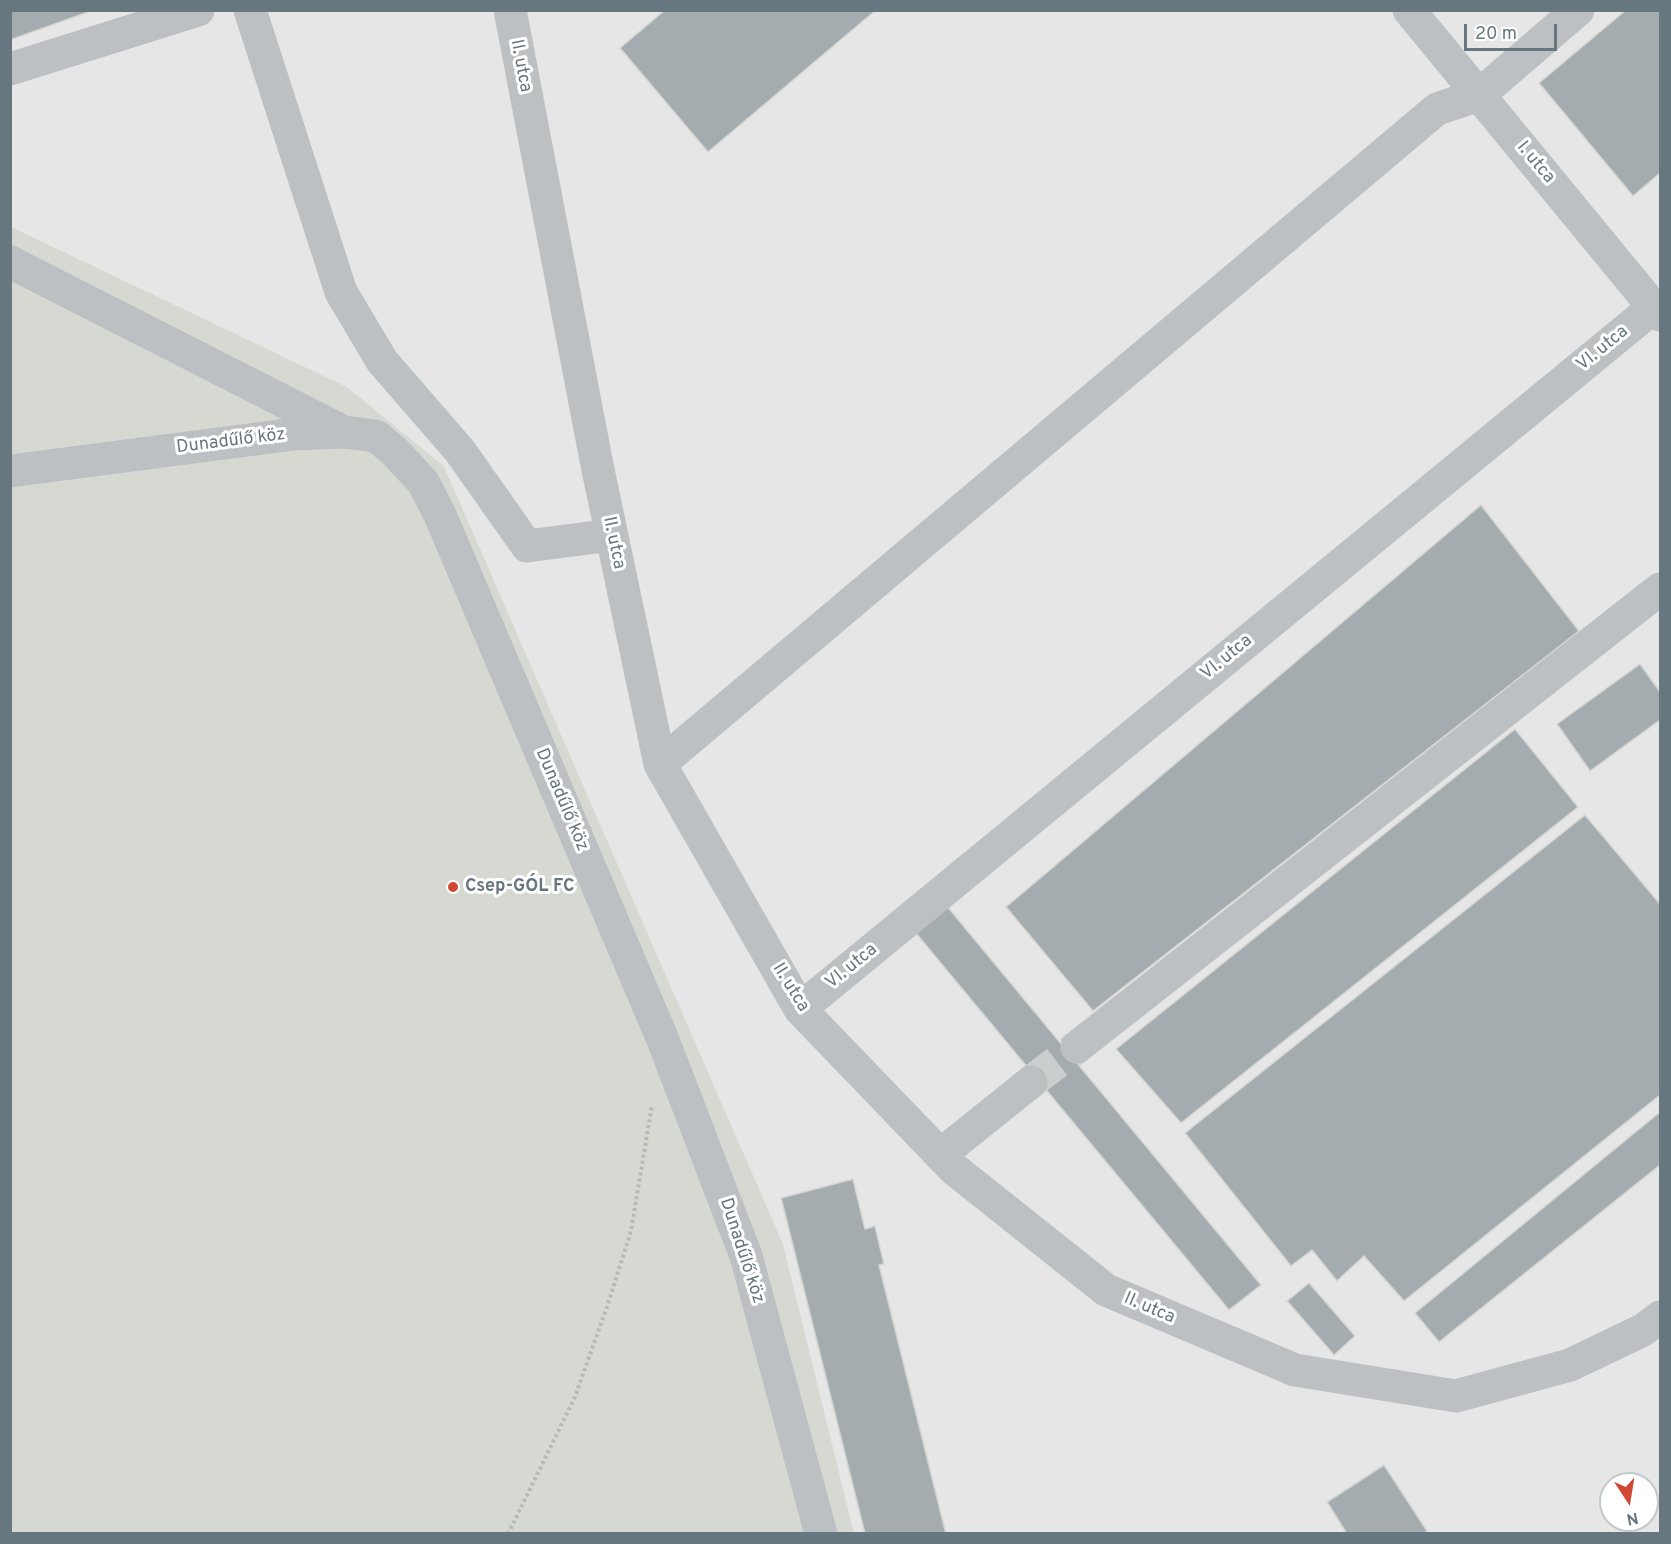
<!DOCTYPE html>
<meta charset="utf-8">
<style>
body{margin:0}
#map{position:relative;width:1671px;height:1544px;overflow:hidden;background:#f5f4f1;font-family:Overpass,sans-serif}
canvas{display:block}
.frame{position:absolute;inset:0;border:12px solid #67777f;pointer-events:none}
.north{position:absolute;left:1599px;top:1472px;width:60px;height:60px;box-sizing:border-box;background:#fff;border:2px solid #c2c9cc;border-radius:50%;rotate:168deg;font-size:16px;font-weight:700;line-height:24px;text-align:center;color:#67777f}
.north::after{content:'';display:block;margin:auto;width:21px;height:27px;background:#d14635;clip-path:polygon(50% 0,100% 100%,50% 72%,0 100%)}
.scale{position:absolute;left:1464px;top:24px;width:93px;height:27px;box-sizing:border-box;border:3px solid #67777f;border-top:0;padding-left:8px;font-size:18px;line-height:21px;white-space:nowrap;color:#67777f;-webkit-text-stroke:4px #fff;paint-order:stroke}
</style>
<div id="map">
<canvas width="1671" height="1544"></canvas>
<div class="frame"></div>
<div class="north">N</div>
<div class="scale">20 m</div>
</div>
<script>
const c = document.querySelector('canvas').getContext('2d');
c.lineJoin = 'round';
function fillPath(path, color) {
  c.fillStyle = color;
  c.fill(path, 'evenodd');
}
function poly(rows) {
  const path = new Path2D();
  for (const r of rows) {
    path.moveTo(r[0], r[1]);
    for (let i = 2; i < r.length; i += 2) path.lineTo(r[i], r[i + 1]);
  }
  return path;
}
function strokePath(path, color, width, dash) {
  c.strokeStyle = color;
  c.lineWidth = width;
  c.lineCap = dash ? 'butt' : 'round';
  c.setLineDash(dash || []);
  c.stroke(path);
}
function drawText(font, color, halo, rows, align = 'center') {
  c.font = font + ' Overpass,sans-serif';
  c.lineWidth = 6;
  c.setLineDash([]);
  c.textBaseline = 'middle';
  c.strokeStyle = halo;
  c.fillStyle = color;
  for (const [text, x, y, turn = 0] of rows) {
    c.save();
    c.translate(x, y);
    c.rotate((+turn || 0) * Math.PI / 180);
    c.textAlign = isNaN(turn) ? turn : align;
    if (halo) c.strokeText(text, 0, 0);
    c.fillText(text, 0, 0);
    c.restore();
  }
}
fillPath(poly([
 [10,11,1660,11,1660,1533,854,1533,783,1244,444,466,347,387,11,226],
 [1611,1484,1647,1484,1647,1520,1611,1520]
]), '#e5e6e5');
fillPath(poly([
 [10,226,347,387,444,466,783,1244,854,1533,11,1533]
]), '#d5d9d1');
const building = poly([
 [10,10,94,10,10,40,10,10],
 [665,10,876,10,708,152,620,48,665,10],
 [1626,10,1660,10,1660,173,1633,196,1539,83,1626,10],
 [1481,505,1579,631,1093,1011,1006,907,1481,505],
 [1640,664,1660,692,1660,720,1590,771,1557,724,1640,664],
 [1515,729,1578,807,1181,1123,1116,1049,1515,729],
 [1585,815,1660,904,1660,1095,1404,1301,1364,1256,1337,1281,1312,1250,1291,1266,1185,1133,1585,815],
 [946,905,1261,1285,1229,1310,915,932,946,905],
 [1660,1112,1660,1165,1439,1342,1415,1313,1660,1112],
 [853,1179,865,1229,875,1226,884,1264,879,1265,946,1534,865,1534,781,1198,853,1179],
 [1309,1283,1355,1336,1334,1355,1287,1301,1309,1283],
 [1384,1465,1427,1531,1423,1534,1347,1534,1327,1502,1384,1465]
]);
fillPath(building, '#a4acb0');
strokePath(building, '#d6d6d4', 1.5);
strokePath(poly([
 [1031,1082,1077,1047]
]), '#cacecf', 33, [33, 16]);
strokePath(poly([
 [508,1534,575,1397,608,1304,631,1231,652,1105]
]), '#b6b9bb', 4, [3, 3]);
strokePath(poly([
 [250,10,341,292,382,361,460,451,527,546,612,535],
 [510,10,597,465,660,764,800,1009,954,1169,1106,1290,1295,1370,1456,1396,1570,1365,1643,1330,1660,1317],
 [1409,10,1660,315],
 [10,69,198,10],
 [10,262,342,431],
 [10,471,294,434,344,432,376,436,395,452,423,482,440,515,663,1040,746,1256,821,1534],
 [660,764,1437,109,1479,95,1578,10],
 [800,1009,1654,307],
 [1077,1047,1660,589],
 [940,1155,1031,1082]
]), '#bcc0c3', 33);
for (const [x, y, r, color] of [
 [453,887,6,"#d14635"]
]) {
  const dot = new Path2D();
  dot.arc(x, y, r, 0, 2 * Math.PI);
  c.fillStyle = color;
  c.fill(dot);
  strokePath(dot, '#fff', 2);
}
drawText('18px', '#67777f', '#fff', [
 ["II. utca",520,66,79],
 ["I. utca",1535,163,50],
 ["VI. utca",1603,349,-39],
 ["Dunadűlő köz",231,442,-7],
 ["II. utca",613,543,78],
 ["VI. utca",1227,658,-39],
 ["Dunadűlő köz",561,800,67],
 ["VI. utca",852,967,-39],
 ["II. utca",790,988,58],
 ["Dunadűlő köz",741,1251,72],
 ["II. utca",1149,1309,23]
]);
drawText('bold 18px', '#67777f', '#fff', [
 ["Csep-GÓL FC",465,887]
], 'left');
</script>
